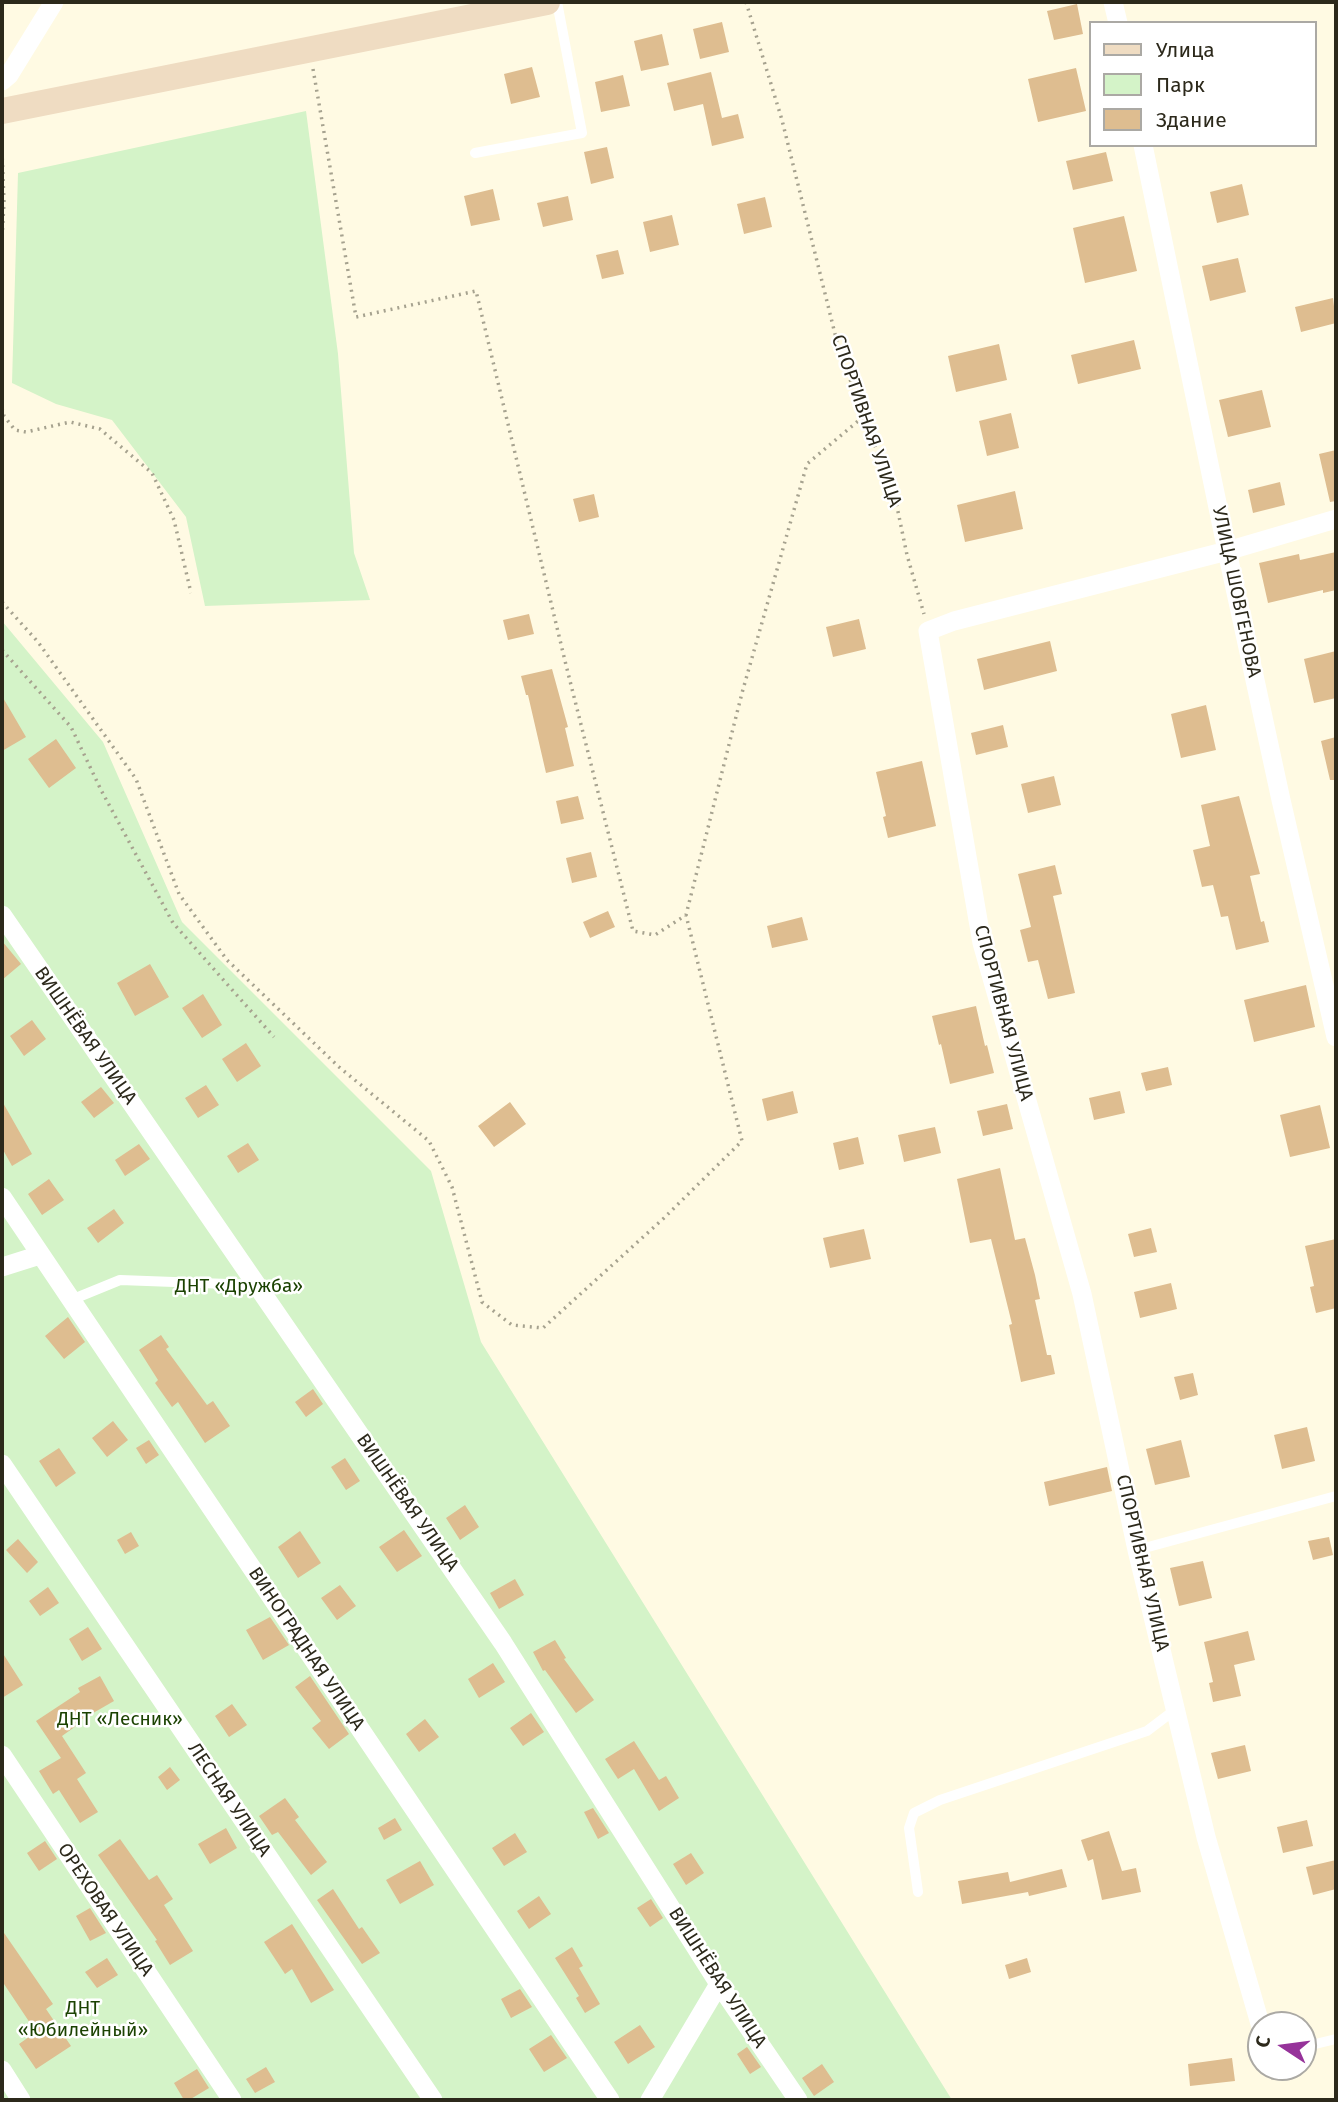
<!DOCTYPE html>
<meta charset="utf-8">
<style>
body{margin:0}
#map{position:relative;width:1338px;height:2102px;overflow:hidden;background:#fffae3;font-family:"Fira Sans",sans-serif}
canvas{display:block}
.frame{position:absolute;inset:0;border:4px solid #2c291b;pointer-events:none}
.legend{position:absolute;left:1089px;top:21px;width:228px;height:126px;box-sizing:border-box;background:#fff;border:2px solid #aba9a4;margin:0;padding:9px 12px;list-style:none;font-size:21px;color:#2c291b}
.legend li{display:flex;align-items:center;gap:14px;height:35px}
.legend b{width:35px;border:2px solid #aba9a4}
.north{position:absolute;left:1247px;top:2011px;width:70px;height:70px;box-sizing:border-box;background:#fff;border:2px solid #aba9a4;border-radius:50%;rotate:283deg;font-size:19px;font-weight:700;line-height:28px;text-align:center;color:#2c291b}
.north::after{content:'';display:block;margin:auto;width:24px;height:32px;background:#96339a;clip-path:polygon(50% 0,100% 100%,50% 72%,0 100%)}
</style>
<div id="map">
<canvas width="1338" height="2102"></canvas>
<div class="frame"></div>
<ul class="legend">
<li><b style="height:9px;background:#efdcc2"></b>Улица</li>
<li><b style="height:19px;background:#d4f3c8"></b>Парк</li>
<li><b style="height:19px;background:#debd90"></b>Здание</li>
</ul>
<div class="north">С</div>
</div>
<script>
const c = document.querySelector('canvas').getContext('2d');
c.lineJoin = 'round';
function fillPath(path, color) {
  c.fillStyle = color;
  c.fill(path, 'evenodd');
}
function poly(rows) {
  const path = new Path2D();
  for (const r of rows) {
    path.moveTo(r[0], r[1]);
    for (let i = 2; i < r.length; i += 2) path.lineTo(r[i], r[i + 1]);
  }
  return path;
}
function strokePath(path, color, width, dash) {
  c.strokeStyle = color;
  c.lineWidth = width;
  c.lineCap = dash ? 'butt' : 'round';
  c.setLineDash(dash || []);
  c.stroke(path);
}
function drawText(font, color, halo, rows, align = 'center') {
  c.font = font + ' "Fira Sans",sans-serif';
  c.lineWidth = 5;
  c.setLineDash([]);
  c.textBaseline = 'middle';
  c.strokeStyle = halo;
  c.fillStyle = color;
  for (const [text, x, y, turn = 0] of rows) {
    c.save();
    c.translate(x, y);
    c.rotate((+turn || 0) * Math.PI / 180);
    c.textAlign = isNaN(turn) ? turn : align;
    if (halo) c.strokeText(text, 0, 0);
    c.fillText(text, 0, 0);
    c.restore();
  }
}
fillPath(poly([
 [306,111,338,354,354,553,370,600,205,606,186,517,112,420,56,404,12,383,18,173],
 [2,621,103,742,182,922,431,1171,481,1342,952,2100,2,2100]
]), '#d4f3c8');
fillPath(poly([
 [1077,4,1083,34,1054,40,1047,11],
 [722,22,729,52,700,59,693,29],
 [662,34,669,65,641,71,634,41],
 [532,67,540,97,511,104,504,74],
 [1076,68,1086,111,1038,122,1028,79],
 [711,72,722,118,738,114,744,138,712,146,703,104,674,111,667,83],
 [623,75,630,106,601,112,595,82],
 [607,147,614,178,591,184,584,152],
 [1106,152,1113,181,1073,190,1066,161],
 [1242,184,1249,215,1217,223,1210,192],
 [493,189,500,220,471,226,464,196],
 [568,196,573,220,543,227,537,203],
 [765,197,772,227,744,234,737,204],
 [672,215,679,245,650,252,643,222],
 [1124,216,1137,271,1085,283,1073,228],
 [618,250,624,274,602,279,596,255],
 [1238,258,1246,292,1210,301,1202,266],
 [1333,298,1336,323,1301,332,1295,307],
 [1134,340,1141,369,1078,384,1071,355],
 [999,344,1007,380,956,392,948,356],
 [1262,390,1271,427,1228,437,1219,400],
 [1011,413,1019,448,987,456,979,421],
 [1336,450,1336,501,1330,502,1319,454],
 [1280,482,1285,505,1253,513,1248,490],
 [1015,491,1023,529,965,542,957,505],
 [594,494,599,517,579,522,573,499],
 [1336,552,1336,590,1323,593,1323,590,1268,603,1259,563,1299,554,1300,560],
 [529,614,534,634,508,640,503,620],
 [859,619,866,649,833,657,826,627],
 [1050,641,1057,671,984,690,977,659],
 [1336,651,1336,698,1314,703,1304,659],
 [552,669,568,727,565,728,574,766,546,773,528,695,526,695,521,676],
 [2,696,26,737,2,751],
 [1206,705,1216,750,1181,758,1171,714],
 [1003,725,1008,747,976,755,971,733],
 [1336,737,1336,780,1330,780,1321,741],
 [56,739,76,768,49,788,28,759],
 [922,761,936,826,888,838,883,817,886,816,876,772],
 [1054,776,1061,805,1028,813,1021,784],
 [578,796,584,819,561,824,556,801],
 [1239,796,1260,874,1250,876,1261,922,1264,921,1269,942,1236,950,1228,916,1221,917,1213,885,1202,887,1193,850,1210,846,1201,805],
 [591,852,597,877,572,883,566,858],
 [1055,865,1062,894,1053,896,1075,993,1048,999,1038,960,1028,962,1020,930,1031,927,1018,874],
 [608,911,615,927,590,938,583,922],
 [802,917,808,940,772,948,767,926],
 [2,941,21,964,2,980],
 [150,964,169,997,135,1016,117,983],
 [1306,985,1315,1027,1254,1042,1244,1000],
 [203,994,222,1025,202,1038,182,1008],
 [976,1006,985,1046,987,1045,994,1073,950,1084,941,1044,939,1045,932,1016],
 [32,1020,46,1039,24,1056,10,1036],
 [246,1043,261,1066,237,1082,222,1059],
 [1168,1067,1172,1085,1146,1091,1141,1073],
 [206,1085,219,1105,198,1118,185,1098],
 [101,1087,114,1103,94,1118,81,1102],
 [793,1091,798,1113,767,1121,762,1099],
 [1120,1091,1125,1113,1094,1120,1089,1098],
 [2,1101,32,1154,12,1166,2,1148],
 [510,1102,526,1124,494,1147,478,1126],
 [1007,1104,1013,1129,983,1136,977,1111],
 [1320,1105,1330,1148,1290,1157,1280,1115],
 [935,1127,941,1153,904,1162,898,1135],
 [858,1137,864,1164,839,1170,833,1143],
 [248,1143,259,1160,238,1173,227,1156],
 [139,1144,150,1159,125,1176,115,1160],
 [1000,1168,1015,1240,1025,1238,1035,1275,1040,1299,1035,1300,1047,1355,1051,1355,1055,1374,1021,1382,1009,1325,1012,1324,991,1239,970,1243,957,1179],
 [49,1179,64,1200,42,1215,28,1194],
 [114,1209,124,1223,98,1243,87,1228],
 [1151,1228,1157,1252,1134,1257,1128,1234],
 [864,1229,871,1259,830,1268,823,1238],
 [1336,1239,1336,1308,1316,1313,1310,1287,1314,1286,1305,1246],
 [1171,1283,1177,1309,1140,1318,1134,1292],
 [68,1317,85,1342,64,1359,45,1336],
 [161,1335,169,1347,166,1349,207,1405,213,1401,230,1426,205,1443,178,1402,172,1407,155,1383,158,1380,139,1350],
 [1193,1373,1198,1395,1180,1400,1174,1377],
 [313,1389,323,1404,306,1417,295,1402],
 [113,1421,128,1440,107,1457,92,1438],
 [1307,1427,1315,1461,1282,1469,1274,1435],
 [149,1440,159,1455,146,1464,136,1448],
 [1181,1440,1190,1477,1155,1485,1146,1449],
 [59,1448,76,1473,56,1487,39,1461],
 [345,1458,360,1481,346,1490,331,1467],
 [1107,1467,1112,1491,1049,1506,1044,1482],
 [465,1505,479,1527,460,1540,446,1518],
 [404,1530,422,1556,397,1572,379,1547],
 [300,1531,321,1563,298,1578,278,1547],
 [131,1532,139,1546,125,1554,117,1540],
 [1329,1537,1333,1555,1313,1560,1308,1541],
 [18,1539,38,1562,27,1573,6,1550],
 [1203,1561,1212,1598,1179,1606,1170,1568],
 [515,1579,524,1595,499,1609,490,1593],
 [340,1585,356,1606,337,1620,321,1598],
 [48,1587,59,1603,40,1616,29,1601],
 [270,1617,289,1645,263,1660,246,1630],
 [88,1627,102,1649,82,1661,69,1639],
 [1248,1631,1255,1660,1234,1665,1241,1696,1213,1702,1209,1683,1213,1682,1204,1642],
 [555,1640,566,1658,564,1659,594,1700,576,1713,545,1670,543,1671,533,1652],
 [2,1652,23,1685,2,1698],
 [493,1663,505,1682,479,1698,468,1679],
 [100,1676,114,1701,74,1724,76,1726,62,1736,86,1773,77,1779,98,1812,80,1823,59,1790,53,1794,39,1771,61,1758,36,1721,80,1692,78,1688],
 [310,1676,349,1734,329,1749,312,1728,321,1721,295,1687],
 [232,1704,247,1725,229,1737,215,1716],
 [531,1713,544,1732,523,1746,510,1728],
 [425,1719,439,1737,419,1752,406,1734],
 [634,1741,659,1780,666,1776,679,1798,659,1811,634,1769,618,1779,605,1759],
 [1245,1745,1251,1771,1218,1779,1211,1753],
 [170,1767,180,1780,167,1790,158,1777],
 [285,1798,299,1817,295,1820,327,1862,311,1875,278,1832,272,1835,259,1816],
 [593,1808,609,1833,598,1839,584,1812],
 [395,1818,402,1830,384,1840,378,1828],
 [1307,1820,1313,1846,1283,1853,1277,1827],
 [226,1828,237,1848,210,1864,198,1844],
 [1109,1831,1122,1871,1136,1868,1141,1892,1102,1900,1093,1859,1088,1861,1081,1840],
 [515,1833,527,1852,504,1866,492,1848],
 [120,1839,149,1880,157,1875,173,1899,164,1905,193,1951,170,1965,155,1941,157,1940,98,1855],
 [45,1841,57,1859,39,1871,27,1853],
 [691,1853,704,1873,686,1885,673,1864],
 [1336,1860,1336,1889,1313,1895,1306,1867],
 [420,1861,434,1885,400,1904,386,1880],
 [1062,1869,1067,1887,1029,1896,1028,1892,962,1904,958,1881,1008,1872,1010,1882],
 [333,1889,359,1929,362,1927,380,1953,362,1964,317,1900],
 [539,1896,551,1914,529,1929,517,1911],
 [651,1899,663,1918,650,1927,637,1908],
 [90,1908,106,1933,90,1941,76,1916],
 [292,1924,334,1990,311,2003,292,1969,285,1974,264,1942],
 [2,1930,53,2004,46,2009,71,2046,36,2069,19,2044,36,2032,2,1981],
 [572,1947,583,1966,579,1968,600,2004,585,2013,576,1998,579,1996,555,1958],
 [107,1958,118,1975,97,1988,85,1972],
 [1027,1958,1031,1972,1009,1979,1005,1965],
 [520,1989,532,2007,511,2018,501,1999],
 [640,2025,655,2047,628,2064,614,2042],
 [551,2035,567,2058,544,2072,529,2049],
 [747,2047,761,2067,750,2074,737,2054],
 [1232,2058,1235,2081,1190,2086,1188,2064],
 [822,2064,834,2082,814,2096,802,2078],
 [266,2067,275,2082,255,2093,246,2079],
 [197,2069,209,2088,189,2100,184,2100,174,2083]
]), '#debd90');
strokePath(poly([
 [746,2,782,120,839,350,896,502,907,555,924,614],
 [2,6,3,2],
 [313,69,356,317,476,291,566,665,633,931,655,935,686,915,742,693,807,464,864,416],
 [2,151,4,202,2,239],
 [2,408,4,416,15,430,26,432,70,422,100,429,152,473,174,520,191,593],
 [2,602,38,642,136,779,179,894,227,960,339,1067,429,1141,452,1187,482,1302,512,1325,543,1328,664,1218,742,1141,686,915],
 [2,650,71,727,101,790,173,923,274,1037]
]), '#a6a28f', 3.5, [2, 5]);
strokePath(poly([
 [475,153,582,133,557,2],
 [71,1300,120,1280,255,1285],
 [1137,1550,1336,1496],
 [918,1892,909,1828,914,1813,940,1800,1147,1731,1176,1709],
 [1303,2047,1336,2039]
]), '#fff', 10);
strokePath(poly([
 [1113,2,1118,23],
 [2,81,9,75,54,2],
 [1143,145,1227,551,1281,800,1336,1037],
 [2,915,503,1643,719,1984,798,2100],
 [2,1197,610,2100],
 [2,1267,40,1255],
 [2,1464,433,2100],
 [2,1755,232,2100],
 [1261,2027,1206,1837,1137,1550,1082,1294,982,943,928,631,954,621,1227,551,1336,519],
 [2,2070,21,2100],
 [650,2100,719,1984]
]), '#fff', 19);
strokePath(poly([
 [2,111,547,2]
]), '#efdcc2', 26);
drawText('19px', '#2c291b', '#fff', [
 ["СПОРТИВНАЯ УЛИЦА",866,421,71],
 ["УЛИЦА ШОВГЕНОВА",1236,592,78],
 ["СПОРТИВНАЯ УЛИЦА",1003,1013,75],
 ["ВИШНЁВАЯ УЛИЦА",85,1036,55],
 ["ВИШНЁВАЯ УЛИЦА",407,1503,55],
 ["СПОРТИВНАЯ УЛИЦА",1142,1563,77],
 ["ВИНОГРАДНАЯ УЛИЦА",306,1649,56],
 ["ЛЕСНАЯ УЛИЦА",229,1800,56],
 ["ОРЕХОВАЯ УЛИЦА",105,1910,56],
 ["ВИШНЁВАЯ УЛИЦА",717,1978,57]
]);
drawText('19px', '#1b4202', '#fff', [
 ["ДНТ «Дружба»",239,1287],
 ["ДНТ «Лесник»",120,1720],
 ["ДНТ",83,2009],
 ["«Юбилейный»",83,2031]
]);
</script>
